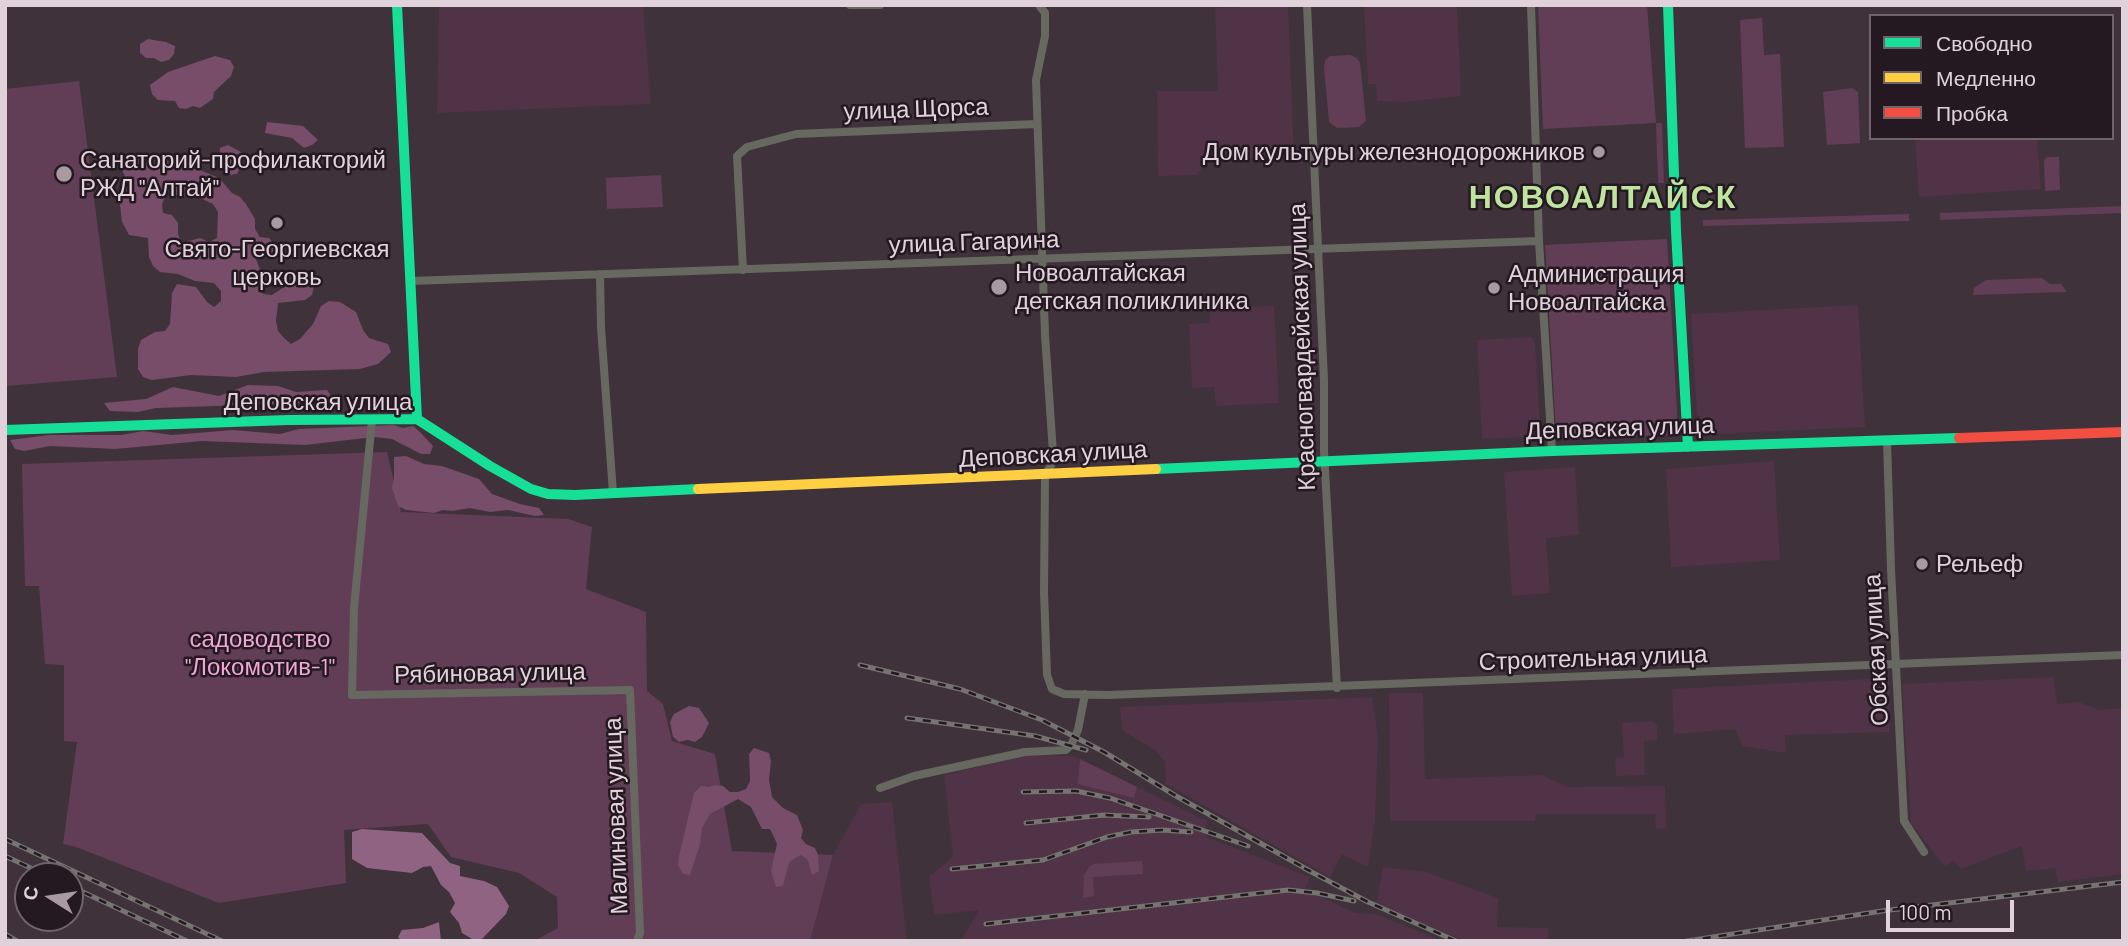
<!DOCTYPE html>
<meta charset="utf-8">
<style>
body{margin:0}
#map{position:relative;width:2128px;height:946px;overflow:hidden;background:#3f323b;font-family:Barlow,sans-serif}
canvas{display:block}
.frame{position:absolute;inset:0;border:7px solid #e1d1db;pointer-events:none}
.legend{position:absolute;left:1869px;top:14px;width:245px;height:126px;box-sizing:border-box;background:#241920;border:2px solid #70636b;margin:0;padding:9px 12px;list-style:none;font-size:21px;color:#e1d1db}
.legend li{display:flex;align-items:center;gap:14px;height:35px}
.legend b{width:35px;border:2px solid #70636b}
.north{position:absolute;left:14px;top:862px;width:70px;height:70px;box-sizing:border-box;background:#241920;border:2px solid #70636b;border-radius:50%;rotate:282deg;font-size:19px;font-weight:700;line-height:28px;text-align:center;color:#e1d1db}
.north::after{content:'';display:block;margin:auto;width:24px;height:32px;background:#a899a3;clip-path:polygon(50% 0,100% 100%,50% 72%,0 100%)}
.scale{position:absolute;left:1886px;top:900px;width:128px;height:32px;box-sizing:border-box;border:4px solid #e1d1db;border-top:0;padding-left:9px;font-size:21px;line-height:24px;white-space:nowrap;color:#e1d1db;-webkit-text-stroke:5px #241920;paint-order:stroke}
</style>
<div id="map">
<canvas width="2128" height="946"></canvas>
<div class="frame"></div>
<ul class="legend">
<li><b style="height:9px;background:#16e098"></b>Свободно</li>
<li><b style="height:9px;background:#ffcf43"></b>Медленно</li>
<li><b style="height:9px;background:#f24e42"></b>Пробка</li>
</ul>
<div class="north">С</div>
<div class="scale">100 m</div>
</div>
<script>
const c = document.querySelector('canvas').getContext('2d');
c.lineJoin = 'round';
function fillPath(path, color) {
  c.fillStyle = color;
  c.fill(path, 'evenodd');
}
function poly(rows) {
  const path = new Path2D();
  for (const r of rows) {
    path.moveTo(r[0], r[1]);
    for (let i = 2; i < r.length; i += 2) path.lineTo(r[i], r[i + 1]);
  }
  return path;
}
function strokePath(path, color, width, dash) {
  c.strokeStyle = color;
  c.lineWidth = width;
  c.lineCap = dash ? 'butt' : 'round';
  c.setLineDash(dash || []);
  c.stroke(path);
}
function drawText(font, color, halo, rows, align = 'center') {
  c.font = font + ' Barlow,sans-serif';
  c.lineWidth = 5;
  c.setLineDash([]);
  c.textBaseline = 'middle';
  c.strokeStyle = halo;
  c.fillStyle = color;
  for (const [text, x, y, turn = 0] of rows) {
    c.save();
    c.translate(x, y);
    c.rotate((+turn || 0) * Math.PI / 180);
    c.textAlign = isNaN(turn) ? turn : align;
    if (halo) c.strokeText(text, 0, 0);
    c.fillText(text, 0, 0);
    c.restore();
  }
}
fillPath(poly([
 [439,5,643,5,651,104,437,113],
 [1288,5,1294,158,1208,160,1197,175,1158,176,1157,91,1218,91,1215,8],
 [1364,5,1457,5,1461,96,1404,102,1377,101,1376,84,1368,84],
 [1915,138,2037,138,2041,189,1919,197],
 [1858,305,1865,427,1713,434,1697,414,1691,314],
 [1274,306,1279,403,1216,406,1214,387,1192,388,1189,324,1210,323,1209,308],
 [1531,337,1535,343,1540,428,1535,437,1482,439,1477,340],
 [1774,461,1780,560,1671,567,1666,469],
 [1575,467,1579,535,1546,538,1550,593,1512,596,1504,472],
 [2054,677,2057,704,2079,702,2099,710,2123,708,2123,874,2058,882,2055,868,2026,871,2022,846,1961,869,1953,860,1945,867,1911,823,1902,684],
 [1889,678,1890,732,1785,735,1786,753,1743,746,1735,729,1674,734,1672,689],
 [1389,693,1423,693,1425,779,1542,775,1567,787,1665,786,1666,828,1656,829,1655,814,1536,814,1535,821,1390,821],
 [1372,697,1378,737,1375,820,1368,867,1342,854,1330,877,1166,784,1165,762,1156,751,1122,730,1120,707],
 [1652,721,1657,725,1657,740,1644,741,1645,775,1616,776,1615,758,1624,757,1622,723],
 [1030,755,1072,756,1080,759,1207,821,1206,837,1310,877,1305,889,1355,913,1376,914,1442,941,961,941,979,910,934,915,929,877,953,857,944,775],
 [892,802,907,941,810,941,833,855,861,804],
 [1383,867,1426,872,1498,898,1497,927,1548,928,1548,940,1559,941,1467,941,1443,932,1376,903]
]), '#503347');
fillPath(poly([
 [1538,5,1647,5,1656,123,1662,123,1664,183,1658,183,1656,123,1543,129],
 [1762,18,1764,55,1780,54,1784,147,1745,148,1740,20],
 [1350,55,1357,58,1360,63,1366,121,1359,127,1337,128,1329,122,1324,67,1325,60,1330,56],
 [79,81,117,377,5,386,5,89],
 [1852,88,1858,92,1860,143,1827,145,1823,92],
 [2047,157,2059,157,2060,190,2045,191,2044,160],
 [661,175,663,207,607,209,606,178],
 [2123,206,2123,213,1940,220,1940,213],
 [1909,214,1909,221,1703,226,1703,220],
 [1667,239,1678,428,1671,435,1562,439,1556,432,1545,245],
 [2042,278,2050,284,2061,284,2067,292,1973,295,1974,288,1986,280],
 [387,452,401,512,568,519,592,527,586,589,646,612,647,691,663,704,672,741,715,754,732,851,833,855,810,941,534,941,558,928,557,897,519,873,451,857,428,824,344,830,346,883,219,903,76,847,63,844,77,742,64,741,64,665,45,664,39,586,25,586,22,464],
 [1080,759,1137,787,1134,798,1078,784],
 [1142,861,1143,874,1093,877,1094,896,1083,898,1084,875,1090,866,1094,864]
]), '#613e56');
fillPath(poly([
 [148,39,166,42,175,46,174,54,169,60,161,62,154,58,146,58,140,53,140,44],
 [215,56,230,60,234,67,231,76,214,92,213,99,200,108,193,106,186,109,179,108,175,101,158,100,152,94,150,85,168,72],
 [267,122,303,126,318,140,312,145,304,148,292,138,265,133],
 [228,145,241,152,243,160,237,174,229,175,219,160,220,148],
 [132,157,154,164,163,160,173,161,191,168,200,170,219,178,232,193,240,197,246,204,255,219,255,229,260,237,269,238,275,245,272,253,256,259,263,277,260,286,263,294,272,295,298,278,307,279,314,286,312,295,305,300,278,303,276,321,278,331,284,338,291,344,300,339,313,324,321,306,329,301,340,302,356,312,363,330,369,338,388,344,391,352,378,364,360,369,264,372,236,377,191,375,152,380,143,377,138,369,138,349,141,340,155,332,165,331,170,324,172,293,177,284,196,287,207,302,214,307,221,301,221,291,214,283,195,281,178,274,160,272,153,266,149,257,148,238,129,235,122,222,120,205,125,177,118,160],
 [168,192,177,195,196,196,213,204,218,212,217,238,209,242,200,238,181,243,178,234,178,223,172,215,163,213,162,204],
 [248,385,278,386,296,392,327,390,332,397,305,403,156,408,138,412,110,411,104,403,146,399,173,387,219,396],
 [394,425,403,428,413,426,420,432,433,446,430,454,421,454,392,439,374,437,305,445,202,441,115,449,50,446,24,451,15,449,10,440,49,435,122,435,143,431,172,435,233,430,280,434,299,429],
 [406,456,424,464,442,466,479,479,492,494,520,504,539,508,544,515,535,516,508,510,490,512,470,508,452,511,443,510,434,513,406,510,398,506,392,488,394,478,394,457],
 [689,706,699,708,709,723,702,737,695,742,688,740,679,742,673,737,670,722,674,714],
 [754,748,769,753,771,761,769,780,772,797,783,808,797,815,803,830,801,838,806,844,815,848,818,855,819,871,812,875,808,860,801,855,795,858,789,863,783,886,776,887,771,871,777,844,774,837,770,829,762,829,751,807,738,799,710,814,702,828,700,844,690,875,683,874,678,865,679,856,694,793,701,786,708,787,716,785,723,786,730,792,738,792,746,789,750,781,749,754]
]), '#774d6a');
fillPath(poly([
 [362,829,422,833,450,863,460,866,460,876,484,881,497,887,509,906,506,914,482,939,472,939,462,933,459,923,450,912,455,903,449,892,441,885,431,866,423,867,412,873,367,868,352,859,352,832],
 [439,922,441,941,401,941,398,937,402,930,423,928]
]), '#916382');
strokePath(poly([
 [850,5,880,5],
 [1039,5,1045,13,1045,36,1036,80,1045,335,1053,453,1051,465,1045,475,1044,592,1047,675,1052,689,1064,694,1108,695,2123,655],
 [1307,5,1324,380,1324,451,1337,688],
 [1531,5,1539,241,1552,451],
 [743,270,737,156,747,147,796,134,1037,124],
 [600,274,601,327,613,493],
 [410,281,1539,241],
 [372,420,354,608,352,695,630,690,640,933,637,941],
 [1887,441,1891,569,1904,821,1924,852],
 [880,788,914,776,1025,752,1066,750,1071,745,1078,730,1085,694]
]), '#676961', 8);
strokePath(poly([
 [397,5,417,419],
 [1668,5,1676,231,1688,447],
 [5,430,288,420,417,419,490,466,531,489,548,494,575,495,698,489],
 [1156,469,1552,451,1959,438]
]), '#16e098', 10);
strokePath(poly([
 [698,489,1156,469]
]), '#ffcf43', 10);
strokePath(poly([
 [1959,438,2123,432]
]), '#f24e42', 10);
const rail = poly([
 [860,665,960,689,1042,720,1104,752,1176,796,1310,871],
 [907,718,1035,736,1086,750],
 [1023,792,1076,791,1110,798,1248,846],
 [1026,823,1104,815,1149,817],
 [5,839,222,941],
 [5,856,48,876],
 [1304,868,1368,902,1456,941],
 [952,869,1043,860,1107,837,1131,832,1162,830,1191,832],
 [70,886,187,941],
 [986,924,1288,890,1317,893,1354,901],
 [5,934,17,941],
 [1687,941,1882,911,2123,882]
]);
strokePath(rail, '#757471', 5);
strokePath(rail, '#241920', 2.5, [8]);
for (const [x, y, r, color] of [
 [1599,152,7,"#a899a3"],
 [64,174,9,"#a899a3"],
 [277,223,7,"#a899a3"],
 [999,287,9,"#a899a3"],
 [1494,288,7,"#a899a3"],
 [1922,564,7,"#a899a3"]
]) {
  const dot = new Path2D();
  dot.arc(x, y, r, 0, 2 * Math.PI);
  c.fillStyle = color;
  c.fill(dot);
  strokePath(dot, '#241920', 2.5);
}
drawText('24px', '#e1d1db', '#241920', [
 ["улица Щорса",916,109,-2],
 ["улица Гагарина",974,242,-2],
 ["Красногвардейская улица",1302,347,-92],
 ["Деповская улица",318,402],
 ["Деповская улица",1620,428,-2],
 ["Деповская улица",1053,454,-3],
 ["Обская улица",1876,650,-93],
 ["Строительная улица",1593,658,-2],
 ["Рябиновая улица",490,673,-1],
 ["Малиновая улица",616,816,-92]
]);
drawText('24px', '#e1d1db', '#241920', [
 ["Дом культуры железнодорожников",1585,152,"right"],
 ["Санаторий-профилакторий",80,160],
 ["РЖД \"Алтай\"",80,188],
 ["Свято-Георгиевская",277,249,"center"],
 ["церковь",277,277,"center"],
 ["Новоалтайская",1015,273],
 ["детская поликлиника",1015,301],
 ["Администрация",1508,274],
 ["Новоалтайска",1508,302],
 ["Рельеф",1936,564]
], 'left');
drawText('24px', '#efa5d7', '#241920', [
 ["садоводство",260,639],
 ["\"Локомотив-1\"",260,667]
]);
c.letterSpacing = '2px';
drawText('bold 32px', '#bfe49f', '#241920', [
 ["НОВОАЛТАЙСК",1603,197]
]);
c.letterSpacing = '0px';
</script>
